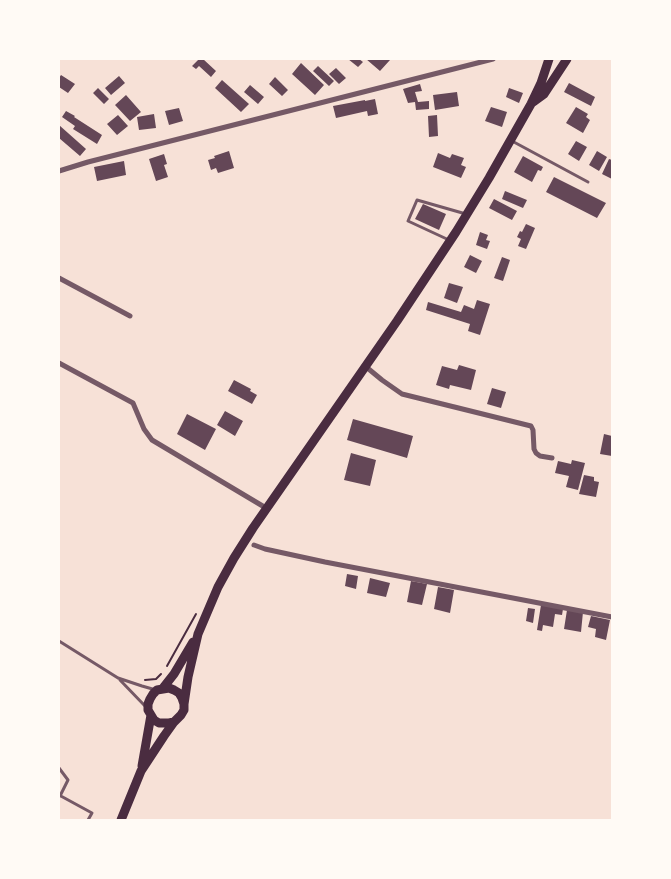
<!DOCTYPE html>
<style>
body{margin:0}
#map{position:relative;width:671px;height:879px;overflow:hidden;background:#f7e1d7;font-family:"Sofia Sans Condensed",sans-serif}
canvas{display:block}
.frame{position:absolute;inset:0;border:60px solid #fffaf5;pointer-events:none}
</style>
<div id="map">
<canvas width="671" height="879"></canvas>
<div class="frame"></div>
</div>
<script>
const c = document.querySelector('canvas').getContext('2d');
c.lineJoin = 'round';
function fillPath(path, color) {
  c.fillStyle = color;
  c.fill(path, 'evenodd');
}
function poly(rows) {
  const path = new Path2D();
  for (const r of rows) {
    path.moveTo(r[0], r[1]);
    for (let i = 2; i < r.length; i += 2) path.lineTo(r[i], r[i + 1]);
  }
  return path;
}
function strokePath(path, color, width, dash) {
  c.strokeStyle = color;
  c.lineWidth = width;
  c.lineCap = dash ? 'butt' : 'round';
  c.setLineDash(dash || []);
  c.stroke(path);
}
fillPath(poly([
 [199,59,203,59,216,71,211,77,199,66,196,69,192,66],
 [348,59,359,59,363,62,358,67],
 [366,59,388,59,390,60,380,71],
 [301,63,324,85,315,95,292,74],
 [318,66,334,81,329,86,313,71],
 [336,68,346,78,339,84,329,74],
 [61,75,75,84,68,93,59,87,59,78],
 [119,76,125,83,111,95,105,88],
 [275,77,288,90,282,96,269,84],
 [222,80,249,104,241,112,215,88],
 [569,83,595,97,591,106,564,92],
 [420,84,422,91,415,92,418,102,429,101,429,109,416,110,415,102,408,103,403,89],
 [250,85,264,97,258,104,244,92],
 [98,88,109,99,104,104,93,93],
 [509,88,523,93,519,103,506,97],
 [457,92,459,106,435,110,433,95],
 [126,95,141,112,130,121,115,105],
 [375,99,378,114,368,116,367,111,336,118,333,106,365,100,365,101],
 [491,107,507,112,502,127,485,121],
 [576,107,588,114,586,117,590,120,583,133,566,123],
 [179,108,183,121,169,125,165,111],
 [66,111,75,116,74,117,102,135,97,144,73,129,75,126,62,117],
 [154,114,156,128,139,130,137,117],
 [118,115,128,126,117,135,107,124],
 [437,115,438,136,429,137,428,116],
 [59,125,86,149,80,156,59,138],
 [576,141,587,147,579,161,568,154],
 [229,151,234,168,218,173,216,168,211,170,208,160,215,158,214,156],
 [597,151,607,157,599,171,589,165],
 [438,153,450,158,452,154,464,158,461,165,466,167,461,178,433,167],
 [164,154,167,164,164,165,168,177,156,181,149,159],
 [523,156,543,167,541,171,538,170,532,182,514,172],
 [609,159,612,160,612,179,602,174],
 [124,161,126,175,97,181,94,167],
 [554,177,606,203,597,218,546,192],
 [505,191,527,200,523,208,502,199],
 [494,199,517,211,512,220,489,208],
 [423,204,446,214,439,230,415,219],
 [526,224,535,228,526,249,518,246,521,239,517,237,520,231,522,232],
 [480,232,488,235,486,240,490,241,487,249,476,245],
 [470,255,482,261,476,273,464,267],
 [502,257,510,260,503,281,494,278],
 [449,283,463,287,457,303,444,298],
 [477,300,490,304,480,335,468,331,470,324,426,310,428,302,461,312,464,305,474,309],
 [459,365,476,370,471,390,450,385,449,389,436,385,442,366,457,370],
 [234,380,251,389,250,391,257,395,252,404,228,391],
 [492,388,506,392,501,408,487,404],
 [225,411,243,421,235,436,217,425],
 [187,414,216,429,205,450,177,434],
 [353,419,413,436,407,458,347,440],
 [604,434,612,436,612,456,600,454],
 [351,453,376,460,370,486,344,480],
 [572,460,585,463,578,490,566,487,569,476,555,473,558,461,571,464],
 [584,475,594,477,594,481,599,482,596,497,579,494],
 [347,574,358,576,356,589,345,586],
 [370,578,390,583,386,597,367,593],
 [411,581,427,584,422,605,407,602],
 [438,587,454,590,450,613,434,609],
 [541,605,563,609,562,615,555,614,553,627,543,625,542,631,537,630],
 [528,608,535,609,533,623,526,621],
 [567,610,583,612,581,632,564,629],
 [591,616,610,620,606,640,595,637,596,629,588,627]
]), '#644757');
strokePath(poly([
 [167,666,196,614],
 [145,680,156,679,161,674]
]), '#4a2c40', 2);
strokePath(poly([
 [512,141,588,182],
 [449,240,408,221,417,200,466,214],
 [59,641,118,678,142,686,156,690],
 [120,680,145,706],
 [59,768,68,780,60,796],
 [59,795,92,813,88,820]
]), '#755966', 3);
strokePath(poly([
 [59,171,88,162,493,59],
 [59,278,130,316],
 [59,363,133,403,144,429,152,440,266,508],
 [365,366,382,380,402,394,531,426,533,430,534,449,536,453,540,456,552,458],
 [254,545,265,549,325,562,612,617]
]), '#755966', 5);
strokePath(poly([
 [533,102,544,94,567,59],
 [163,688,174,674,193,642],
 [184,704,188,677,198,634,218,587,234,558,253,528,397,321,456,232,489,178,531,104,541,83,549,59],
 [142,766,151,715],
 [121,820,141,771,164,736,174,722,181,715,184,710,184,704,182,698,179,693,174,690,169,688,157,690,153,694,150,699,148,704,148,710,154,720,159,723,169,723,174,722]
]), '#4a2c40', 9);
</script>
